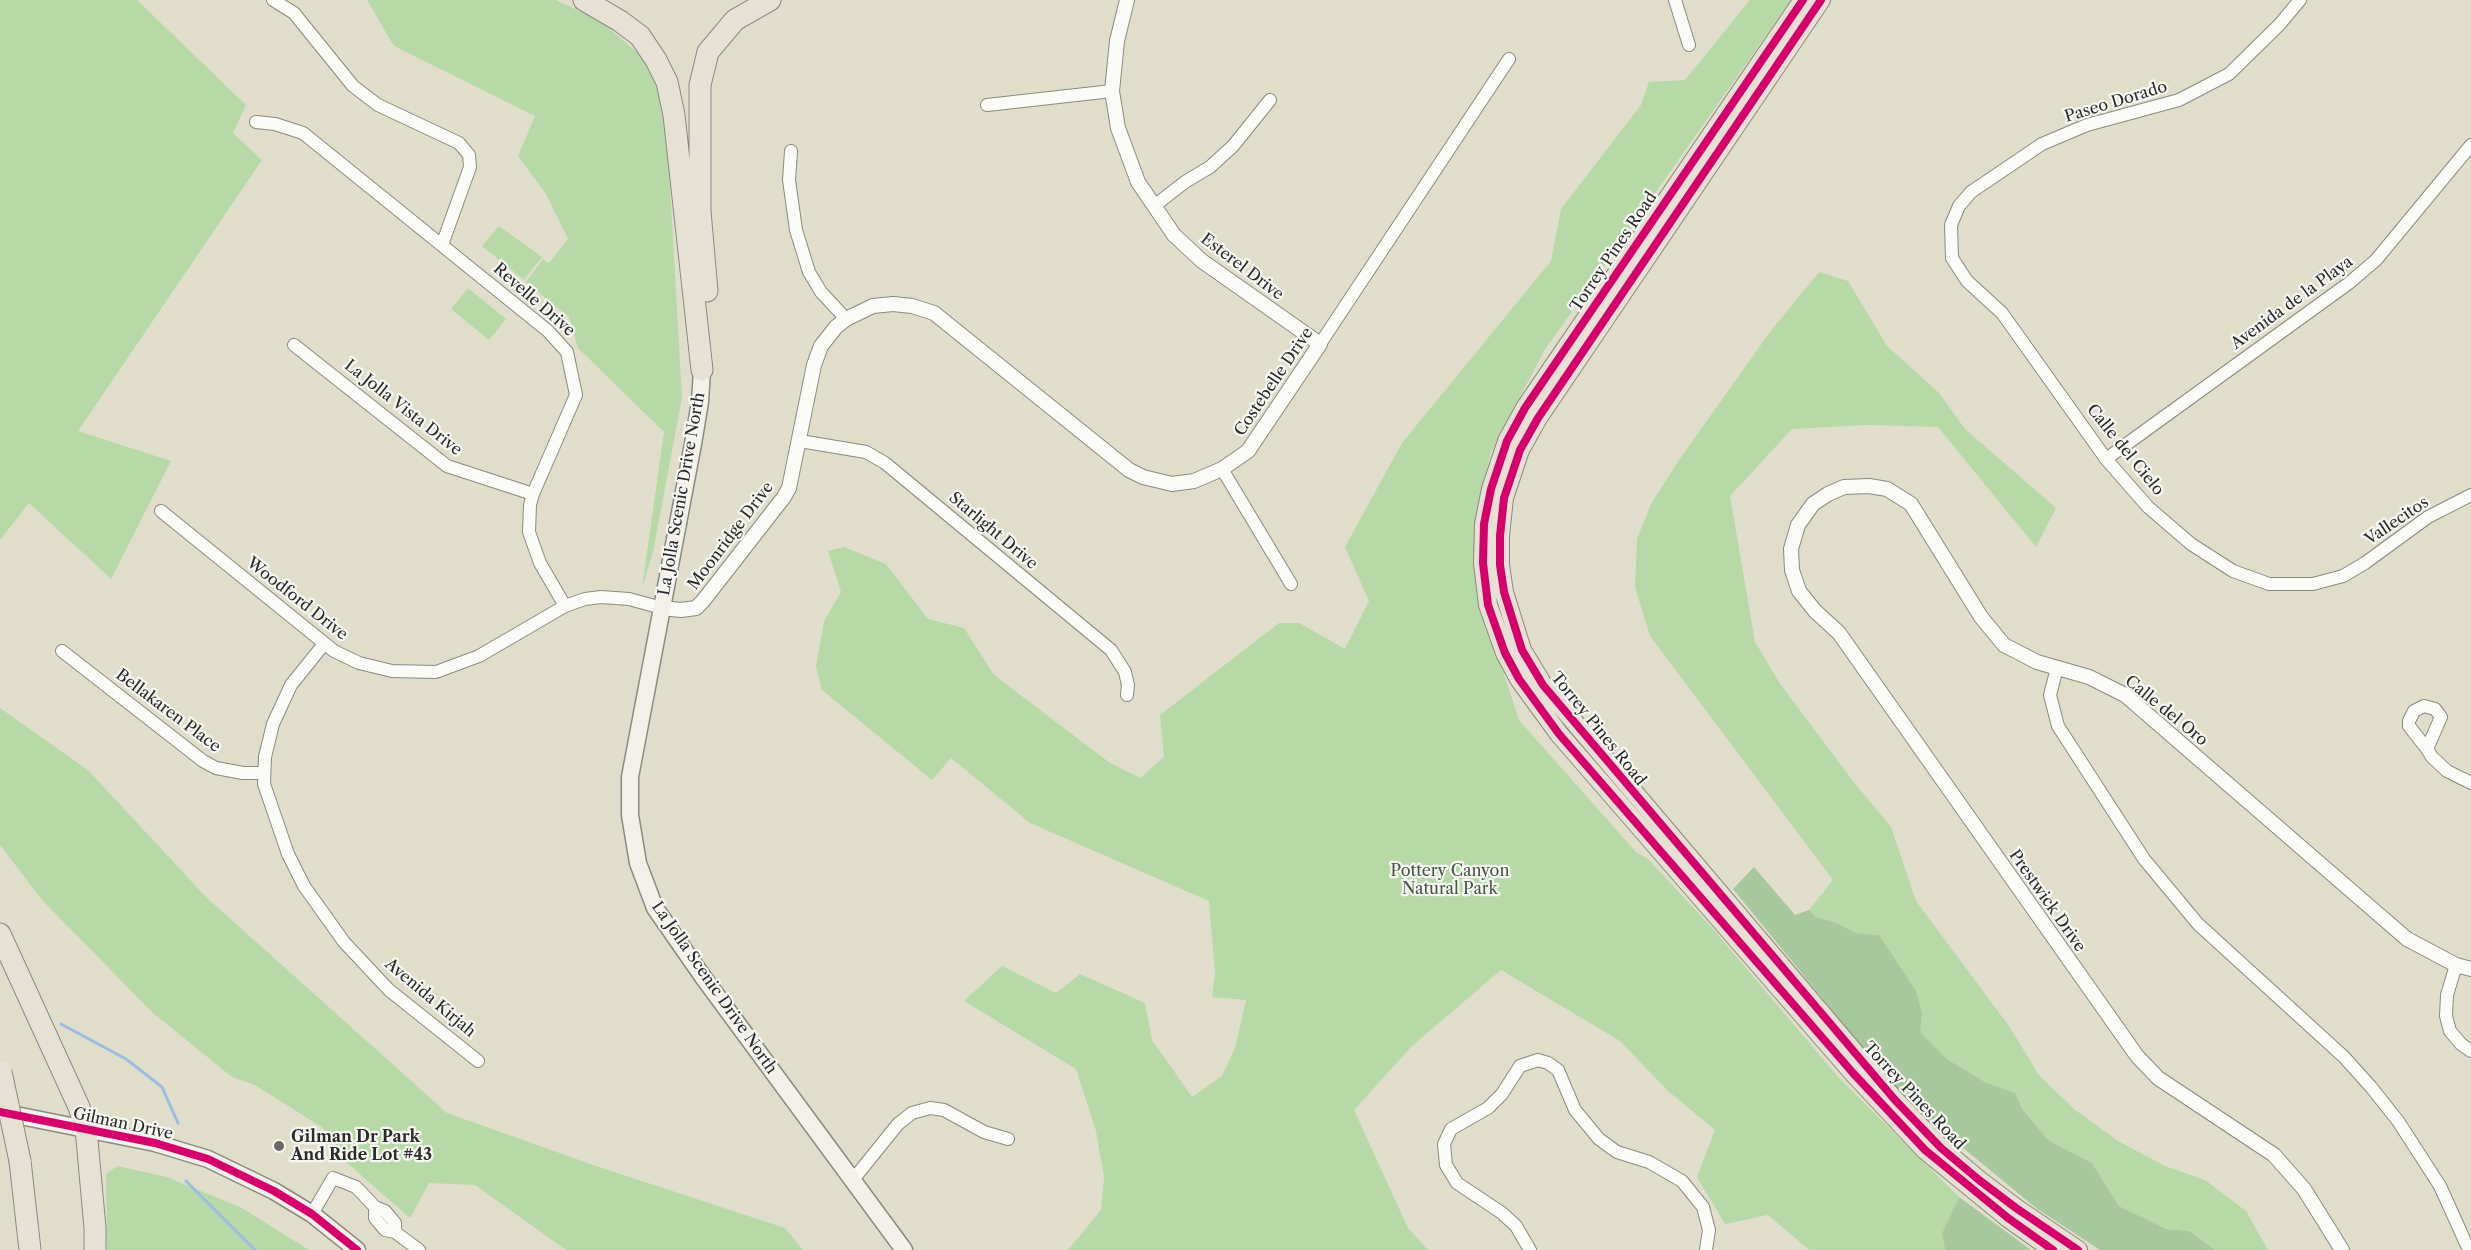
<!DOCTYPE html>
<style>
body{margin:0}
canvas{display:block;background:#e0ddcb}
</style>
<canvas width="2471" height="1250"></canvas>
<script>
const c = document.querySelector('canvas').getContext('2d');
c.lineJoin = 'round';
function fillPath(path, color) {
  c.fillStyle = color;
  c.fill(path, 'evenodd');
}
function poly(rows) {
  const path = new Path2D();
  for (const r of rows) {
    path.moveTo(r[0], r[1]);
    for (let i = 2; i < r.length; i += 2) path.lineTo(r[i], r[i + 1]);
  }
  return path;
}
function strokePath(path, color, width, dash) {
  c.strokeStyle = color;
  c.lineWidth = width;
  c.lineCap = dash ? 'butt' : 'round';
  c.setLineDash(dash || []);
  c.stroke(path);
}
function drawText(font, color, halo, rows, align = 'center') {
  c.font = font + ' "Libre Caslon Text",serif';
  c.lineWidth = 4.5;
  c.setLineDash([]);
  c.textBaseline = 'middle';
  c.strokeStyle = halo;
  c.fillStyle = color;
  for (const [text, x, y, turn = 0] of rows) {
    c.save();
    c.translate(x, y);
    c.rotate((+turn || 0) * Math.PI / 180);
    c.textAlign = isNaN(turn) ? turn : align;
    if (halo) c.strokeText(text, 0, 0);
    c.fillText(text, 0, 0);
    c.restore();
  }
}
fillPath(poly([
 [0,0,137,0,246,105,233,133,262,160,78,431,171,461,111,579,29,503,0,540],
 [367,0,556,0,599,20,644,58,665,97,682,398,653,552,642,588,664,432,578,348,569,317,526,282,543,259,549,263,568,239,546,194,518,156,535,116,394,46],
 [1750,0,1791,0,1544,351,1491,452,1476,515,1476,588,1519,720,1636,852,1648,859,1713,929,1839,1078,1959,1197,1942,1233,1945,1250,1809,1250,1768,1215,1725,1224,1697,1177,1715,1130,1668,1091,1620,1041,1501,970,1412,1046,1354,1110,1408,1228,1428,1250,1068,1250,1101,1210,1104,1177,1096,1131,1076,1069,964,1001,1002,966,1056,993,1080,974,1145,1003,1152,1040,1192,1097,1222,1076,1235,1048,1246,1000,1212,997,1215,973,1209,901,1030,823,951,758,932,780,822,690,816,667,824,621,841,592,828,551,844,547,886,564,928,619,964,628,994,675,1110,763,1140,778,1164,757,1160,715,1279,623,1299,623,1345,649,1369,601,1345,547,1402,443,1551,261,1561,209,1641,105,1649,82,1685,80],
 [499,226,542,257,524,280,482,246],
 [1819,272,1848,281,1887,346,1939,393,1965,429,2056,508,2036,547,1938,427,1869,425,1792,429,1730,496,1755,642,1781,685,1853,781,1891,827,1916,901,2009,1026,2039,1075,2074,1109,2118,1141,2165,1166,2205,1180,2246,1211,2268,1250,2215,1250,2189,1231,2166,1229,2119,1206,2092,1163,2048,1140,2023,1110,2015,1093,1985,1082,1947,1059,1919,1032,1922,1014,1879,935,1856,933,1837,923,1816,917,1809,910,1833,880,1650,636,1635,587,1637,539,1651,504,1679,460,1770,332],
 [468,288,506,319,489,340,451,309],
 [0,708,89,771,206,897,447,1113,596,1166,785,1228,803,1250,566,1250,475,1185,429,1183,410,1218,346,1162,323,1128,255,1085,232,1077,153,1013,42,900,0,845],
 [117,1166,167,1177,242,1208,309,1250,107,1250,106,1174]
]), '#b7d9a8');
fillPath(poly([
 [1754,867,1795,915,1809,910,1816,917,1837,923,1856,933,1879,935,1916,991,1922,1014,1920,1032,1947,1059,1985,1082,2015,1093,2023,1110,2048,1140,2092,1163,2119,1206,2166,1229,2189,1231,2215,1250,2100,1250,2036,1208,1905,1100,1733,889],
 [1959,1197,2031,1250,1945,1250,1942,1233]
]), '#a7c89d');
strokePath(poly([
 [61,1024,126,1059,162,1087,178,1123],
 [186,1181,255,1250]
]), '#9bbde1', 3);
const minor = poly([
 [273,0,294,13,353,86,378,105,459,143,469,155,470,167,442,245],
 [1675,0,1689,45],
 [2300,0,2279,25,2229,74,2179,100,2087,125,2042,144,1971,192,1959,206,1951,225,1952,258,1967,281,2002,313,2106,459,2148,507,2191,544,2233,571,2269,584,2313,584,2343,576,2365,563,2428,517,2471,495],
 [987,105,1112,91],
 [256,122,275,124,303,133,548,331,567,352,576,395,533,494,530,505,529,532,540,563,565,606],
 [791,151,789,180,796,230,809,272,821,292,846,319],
 [1154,206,1185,182,1210,167,1233,146,1270,100],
 [1320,344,1509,59],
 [294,345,447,466,533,494],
 [800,441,866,452,885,463,1111,650,1125,672,1128,685,1127,695],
 [2106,459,2349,283,2376,260,2471,145],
 [1222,469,1291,584],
 [161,511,334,651,359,663,392,671,436,672,479,656,565,606,585,599,601,597,629,599,662,608],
 [324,644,291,685,273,724,265,757,264,784,288,854,304,886,344,942,389,990,478,1061],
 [62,651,203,761,216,768,243,773,264,773],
 [2057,668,2050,695,2058,726,2144,859,2198,924,2344,1057,2371,1087,2398,1121,2440,1186,2469,1250],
 [2424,706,2435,709,2441,717,2427,749,2409,726,2409,721,2414,711,2424,706],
 [2427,749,2432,757,2447,771,2471,783],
 [2456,965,2447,995,2446,1016,2450,1031,2461,1044,2471,1051],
 [852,1181,898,1124,912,1113,930,1108,944,1110,984,1132,1008,1139],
 [375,1207,375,1218,385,1230,395,1232,419,1250],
 [312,1214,333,1178,356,1187,375,1207,385,1211,395,1223,395,1232],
 [1530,1250,1516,1226,1502,1213,1457,1183,1446,1165,1444,1144,1451,1129,1488,1108,1502,1094,1520,1066,1538,1060,1548,1063,1558,1070,1575,1110,1599,1139,1617,1152,1649,1162,1682,1181,1703,1207,1709,1230,1706,1250]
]);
const tertiary = poly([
 [662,608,681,610,696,608,703,601,784,497,789,488,814,365,821,346,836,327,846,319,873,306,893,304,912,306,934,313,1129,470,1143,477,1172,484,1194,481,1222,469,1248,451,1320,344,1202,261,1174,235,1138,182,1118,128,1112,91,1117,41,1127,0],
 [2342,1250,2304,1189,2274,1155,2158,1078,2137,1056,1839,633,1815,611,1799,591,1792,570,1791,549,1798,525,1813,504,1828,494,1844,487,1869,486,1887,489,1911,504,1981,617,2004,645,2037,662,2089,677,2125,695,2407,939,2456,965,2471,969]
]);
const secondary = poly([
 [702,370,700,402,693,444,630,777,630,815,638,863,655,908,703,977,904,1250],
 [1,1112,155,1143,208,1159,274,1191,312,1214,357,1250]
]);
const primary = poly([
 [1803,0,1525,408,1507,441,1491,489,1484,524,1483,563,1488,605,1505,653,1519,679,1559,734,1853,1073,1925,1150,2008,1218,2053,1250],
 [1821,0,1538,418,1520,450,1504,498,1500,536,1500,565,1504,592,1522,650,1543,685,1895,1100,1941,1148,1979,1180,2016,1208,2078,1250]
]);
const motorway = poly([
 [584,0,620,21,640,36,656,60,667,82,674,115,702,370],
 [707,291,700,211,700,85,708,52,735,20,770,0],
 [0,934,79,1107,86,1129,95,1228,95,1250],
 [20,1161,30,1250]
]);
strokePath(minor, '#8b8a81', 14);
strokePath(tertiary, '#8b8a81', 16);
strokePath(secondary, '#8b8a81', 19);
strokePath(primary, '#8b8a81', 20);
strokePath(motorway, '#8b8a81', 23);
strokePath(minor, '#fafaf7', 12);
strokePath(tertiary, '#fafaf7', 14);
strokePath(secondary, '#f3f0e9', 16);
strokePath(primary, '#e7e0d4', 18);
strokePath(motorway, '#e7e0d4', 21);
const motorwayBridge = poly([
 [1,1072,20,1161]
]);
strokePath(motorwayBridge, '#8b8a81', 23, []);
strokePath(motorwayBridge, '#e7e0d4', 21);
strokePath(poly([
 [1803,0,1525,408,1507,441,1491,489,1484,524,1483,563,1488,605,1505,653,1519,679,1559,734,1853,1073,1925,1150,2008,1218,2053,1250],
 [1821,0,1538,418,1520,450,1504,498,1500,536,1500,565,1504,592,1522,650,1543,685,1895,1100,1941,1148,1979,1180,2016,1208,2078,1250],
 [0,1112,155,1143,208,1159,274,1191,312,1214,357,1250]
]), '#d6006c', 8);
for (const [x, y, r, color] of [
 [279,1146,6,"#6a6963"]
]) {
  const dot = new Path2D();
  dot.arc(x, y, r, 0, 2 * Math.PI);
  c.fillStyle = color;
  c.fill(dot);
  strokePath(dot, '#f6f6f2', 2);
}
drawText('16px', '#2b2b2b', '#f6f6f2', [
 ["Paseo Dorado",2116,102,-17],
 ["Torrey Pines Road",1614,252,-56],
 ["Esterel Drive",1242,267,37],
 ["Revelle Drive",534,300,41],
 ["Avenida de la Playa",2292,303,-36],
 ["Costebelle Drive",1274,382,-56],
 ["La Jolla Vista Drive",403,408,38],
 ["Calle del Cielo",2125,450,51],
 ["La Jolla Scenic Drive North",682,494,-80],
 ["Vallecitos",2397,521,-34],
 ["Starlight Drive",993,531,40],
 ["Moonridge Drive",731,536,-53],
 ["Woodford Drive",297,599,38],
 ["Bellakaren Place",168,711,37],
 ["Calle del Oro",2166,711,39],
 ["Torrey Pines Road",1598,729,51],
 ["Prestwick Drive",2047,901,55],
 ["La Jolla Scenic Drive North",714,988,55],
 ["Avenida Kirjah",430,998,40],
 ["Torrey Pines Road",1914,1096,47],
 ["Gilman Drive",123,1124,12]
]);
drawText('16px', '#465643', '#f6f6f2', [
 ["Pottery Canyon",1450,871],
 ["Natural Park",1450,889]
]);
drawText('bold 16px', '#2b2b2b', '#f6f6f2', [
 ["Gilman Dr Park",291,1137],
 ["And Ride Lot #43",291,1155]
], 'left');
</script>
